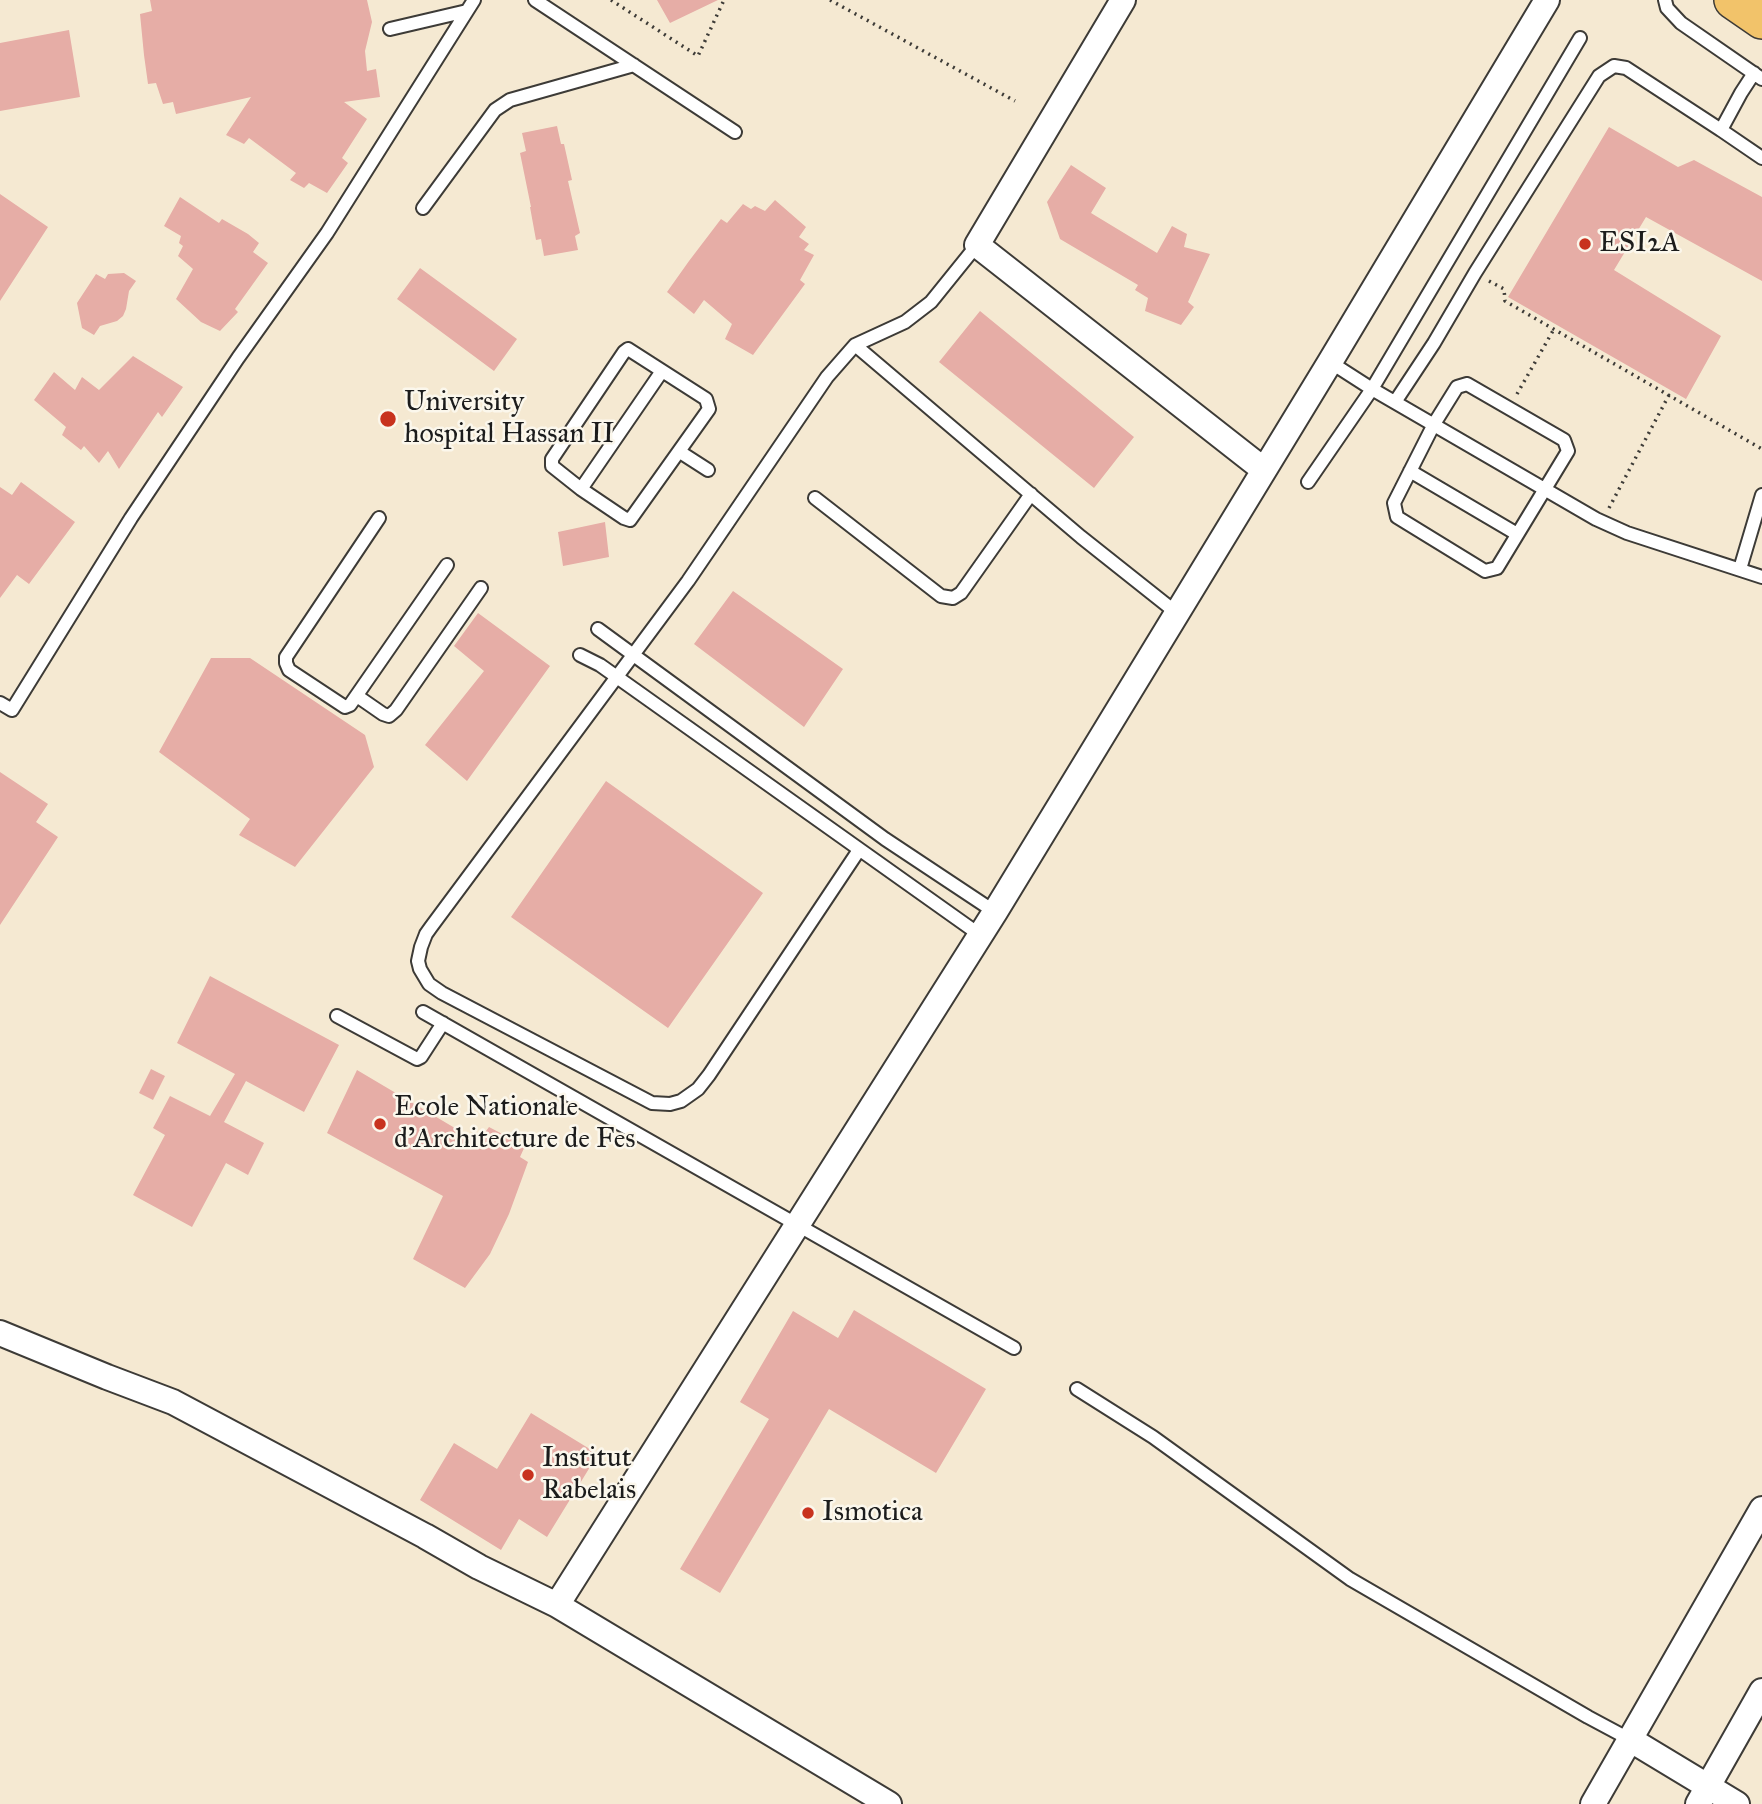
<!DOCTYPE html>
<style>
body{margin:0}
canvas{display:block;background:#f5e9d2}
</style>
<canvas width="1762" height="1804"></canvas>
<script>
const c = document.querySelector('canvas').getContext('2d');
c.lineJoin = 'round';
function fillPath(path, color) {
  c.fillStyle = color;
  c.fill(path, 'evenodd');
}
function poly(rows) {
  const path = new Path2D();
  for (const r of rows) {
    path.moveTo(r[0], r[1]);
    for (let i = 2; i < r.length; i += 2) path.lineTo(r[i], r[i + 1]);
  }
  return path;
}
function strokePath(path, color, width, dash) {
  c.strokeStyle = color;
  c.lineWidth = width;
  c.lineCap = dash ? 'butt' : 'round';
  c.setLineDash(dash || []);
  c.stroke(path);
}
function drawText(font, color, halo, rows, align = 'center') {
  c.font = font + ' "IM FELL Great Primer",serif';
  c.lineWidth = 5;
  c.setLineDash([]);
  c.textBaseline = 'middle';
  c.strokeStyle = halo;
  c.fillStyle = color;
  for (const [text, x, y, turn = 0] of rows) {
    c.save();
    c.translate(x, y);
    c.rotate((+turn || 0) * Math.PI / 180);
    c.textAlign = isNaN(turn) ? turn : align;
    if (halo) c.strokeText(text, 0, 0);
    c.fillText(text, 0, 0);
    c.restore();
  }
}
fillPath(poly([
 [150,0,367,0,372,22,365,51,367,71,376,69,380,97,344,102,367,119,342,158,348,163,327,193,309,183,304,188,290,180,296,173,249,138,244,144,226,135,251,97,176,114,173,102,163,104,156,83,148,84,144,55,140,14,152,11],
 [657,0,718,0,670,23],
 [69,30,80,97,0,111,0,43],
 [557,126,561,144,564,144,572,180,568,181,580,233,575,236,578,250,544,256,541,239,536,240,530,207,531,207,520,153,526,151,522,133],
 [1609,127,1678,167,1694,160,1762,197,1762,281,1646,217,1614,270,1721,336,1686,399,1508,297],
 [1071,165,1106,188,1091,213,1157,253,1172,226,1187,234,1184,247,1210,254,1188,302,1194,307,1181,325,1145,311,1148,298,1135,290,1138,285,1060,239,1047,202],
 [0,194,48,227,0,301],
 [180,197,219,223,222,219,248,234,259,243,253,252,268,263,235,309,238,312,220,331,201,322,176,299,193,269,178,256,183,246,179,243,181,236,164,226],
 [775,200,806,227,799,237,809,244,804,250,814,255,800,280,805,284,753,355,725,339,732,324,704,300,694,314,667,292,689,261,721,219,727,223,743,204,751,209,755,206,765,211],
 [420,268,517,339,494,371,397,299],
 [124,273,136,281,129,291,126,309,123,316,117,321,100,326,94,335,82,328,77,303,96,274,105,279,108,274],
 [980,311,1134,437,1094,488,939,362],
 [133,356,183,387,162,417,158,412,119,469,108,451,99,463,84,446,81,450,62,435,66,427,34,400,54,372,75,390,82,377,99,390],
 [21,482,75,522,29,584,17,575,0,598,0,487,12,495],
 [605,522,609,557,563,566,558,532],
 [733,591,843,669,804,727,694,644],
 [478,613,550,666,467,781,425,745,484,671,454,646],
 [211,658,250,658,365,735,374,767,295,867,239,835,250,819,159,752],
 [0,772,48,804,36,822,58,837,0,925],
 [606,781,763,893,668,1028,511,917],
 [210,976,339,1045,304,1112,246,1081,224,1122,264,1143,248,1175,226,1163,192,1227,133,1195,165,1135,153,1128,170,1096,210,1116,235,1074,177,1043],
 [151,1069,165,1076,153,1100,139,1093],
 [357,1070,470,1137,472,1134,480,1139,489,1127,525,1146,520,1157,528,1162,509,1214,490,1254,465,1288,413,1259,443,1196,327,1133],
 [854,1310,986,1389,936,1473,829,1409,720,1593,680,1569,769,1419,740,1402,793,1311,838,1338],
 [531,1413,598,1454,547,1537,519,1519,501,1550,420,1500,454,1443,497,1469]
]), '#e6ada6');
const lane = poly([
 [535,0,735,132],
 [1665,0,1667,8,1681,23,1762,79],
 [390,29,467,11],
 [1754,73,1741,93,1721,130,1762,158],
 [423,208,495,110,510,100,634,65],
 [855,345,1081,537,1178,614],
 [628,349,706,399,709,409,630,520,624,518,581,489,552,466,552,459,624,352,628,349],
 [1330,362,1372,389,1596,519,1627,533,1762,577],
 [1467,384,1564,440,1568,451,1497,568,1485,571,1397,517,1394,503,1434,424,1457,387,1467,384],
 [1395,402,1434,343,1475,273,1599,76,1614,66,1626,68,1721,130],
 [680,452,708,470],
 [1410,471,1517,534],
 [1308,482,1372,389,1580,38],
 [581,489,662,371],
 [815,498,941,596,953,598,961,593,1031,494],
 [379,518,286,657,286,663,289,670,345,707,350,705,447,565],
 [1740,569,1762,495],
 [598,629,885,839,995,912],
 [580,655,600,665,980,935],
 [357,696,383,714,389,716,396,710,481,588],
 [0,703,12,710,131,518,238,358,327,233,474,0],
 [859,850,709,1075,698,1089,681,1101,670,1104,652,1103,442,993,429,984,420,969,418,961,421,947,426,934,431,927,688,581,827,377,855,345,905,322,931,302,977,245],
 [423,1012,1014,1348],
 [337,1016,417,1059,421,1057,443,1023],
 [1077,1389,1153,1437,1350,1579,1588,1717,1631,1740]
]);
const street = poly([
 [1123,0,977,245,1264,470],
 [0,1333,107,1377,173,1402,425,1536,479,1567,557,1605,889,1804],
 [557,1605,995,912,1330,362,1547,0],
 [1631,1740,1737,1804],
 [1593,1804,1762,1509],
 [1698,1804,1762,1691]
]);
const primary = poly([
 [1733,0,1762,20]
]);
strokePath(lane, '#3d3b37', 16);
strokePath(street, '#3d3b37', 28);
strokePath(primary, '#3d3b37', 40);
strokePath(poly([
 [611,0,698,56,724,0],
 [830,0,1015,101],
 [1489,281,1504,289,1505,301,1762,449],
 [1517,394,1554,329],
 [1609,508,1669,395]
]), '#3d3b37', 3.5, [2, 5]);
strokePath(lane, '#fff', 12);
strokePath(street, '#fff', 24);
strokePath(primary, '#f2c36a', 37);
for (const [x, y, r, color] of [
 [1585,244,7,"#c8321e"],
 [388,419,9,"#c8321e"],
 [380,1124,7,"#c8321e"],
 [528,1475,7,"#c8321e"],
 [808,1513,7,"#c8321e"]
]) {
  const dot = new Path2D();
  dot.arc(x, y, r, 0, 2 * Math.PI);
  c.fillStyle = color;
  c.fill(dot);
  strokePath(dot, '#fbf7ec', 2.5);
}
drawText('28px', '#1c1c1c', '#fbf7ec', [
 ["ESI2A",1599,244],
 ["University",404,403],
 ["hospital Hassan II",404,435],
 ["Ecole Nationale",394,1108],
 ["d'Architecture de Fes",394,1140],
 ["Institut",542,1459],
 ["Rabelais",542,1491],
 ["Ismotica",822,1513]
], 'left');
</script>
